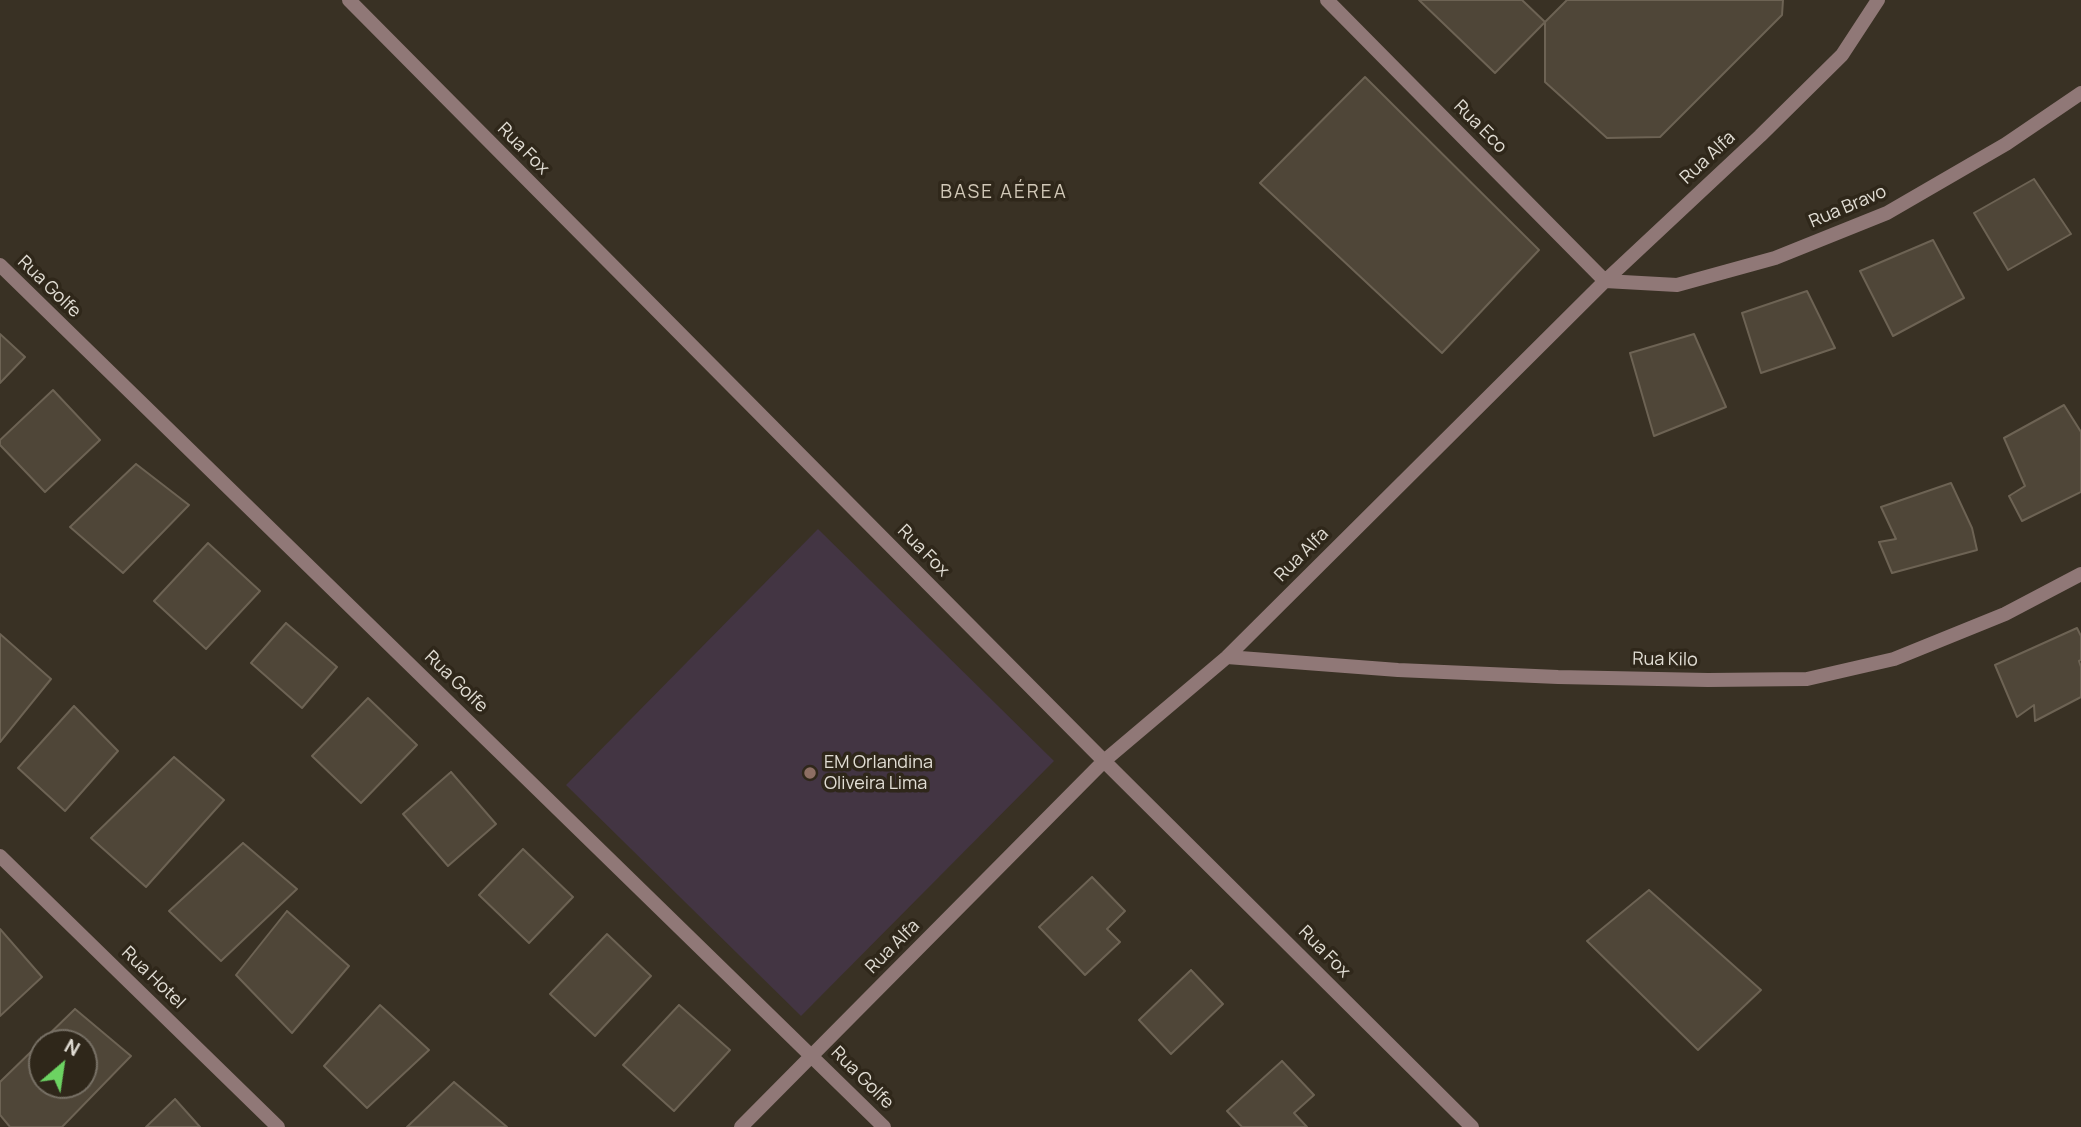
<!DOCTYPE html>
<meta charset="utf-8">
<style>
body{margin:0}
#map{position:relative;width:2081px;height:1127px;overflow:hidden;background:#393124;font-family:Manrope,sans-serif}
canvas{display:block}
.north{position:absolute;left:28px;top:1029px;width:70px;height:70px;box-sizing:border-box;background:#2f271a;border:2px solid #777065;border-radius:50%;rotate:29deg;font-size:19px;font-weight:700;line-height:28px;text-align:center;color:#e2ded5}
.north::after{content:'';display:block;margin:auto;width:24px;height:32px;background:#6cd362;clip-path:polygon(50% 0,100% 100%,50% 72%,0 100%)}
</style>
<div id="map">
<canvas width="2081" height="1127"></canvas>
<div class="north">N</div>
</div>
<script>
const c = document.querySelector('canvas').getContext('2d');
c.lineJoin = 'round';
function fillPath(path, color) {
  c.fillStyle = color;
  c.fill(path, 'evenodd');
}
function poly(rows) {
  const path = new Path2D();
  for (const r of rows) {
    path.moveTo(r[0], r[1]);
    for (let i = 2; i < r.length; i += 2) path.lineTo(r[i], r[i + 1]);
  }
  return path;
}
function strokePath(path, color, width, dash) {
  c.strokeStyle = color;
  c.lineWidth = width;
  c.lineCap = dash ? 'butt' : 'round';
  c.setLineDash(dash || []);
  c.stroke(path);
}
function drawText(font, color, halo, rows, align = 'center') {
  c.font = font + ' Manrope,sans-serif';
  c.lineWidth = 7;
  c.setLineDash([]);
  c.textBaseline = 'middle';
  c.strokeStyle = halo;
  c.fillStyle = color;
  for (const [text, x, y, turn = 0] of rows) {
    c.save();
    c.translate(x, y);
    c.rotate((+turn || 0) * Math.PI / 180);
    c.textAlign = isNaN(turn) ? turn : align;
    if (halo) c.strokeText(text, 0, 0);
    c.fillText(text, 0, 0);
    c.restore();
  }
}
fillPath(poly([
 [818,529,1054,761,801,1016,566,785]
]), '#433543');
const building = poly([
 [1419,0,1522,0,1545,22,1495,73,1419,0],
 [1567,0,1783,0,1782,15,1660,137,1607,138,1545,82,1545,22,1567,0],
 [1365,77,1539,250,1442,353,1260,183,1365,77],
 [2034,179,2071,234,2008,270,1974,213,2034,179],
 [1933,240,1964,298,1893,336,1860,271,1933,240],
 [1807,291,1835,348,1761,373,1742,313,1807,291],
 [0,334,25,357,0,383,0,334],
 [1694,334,1726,407,1654,436,1630,353,1694,334],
 [53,390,100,440,45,492,0,445,0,440,53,390],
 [2064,405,2081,432,2081,492,2022,521,2009,496,2025,486,2004,438,2064,405],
 [136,464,189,505,123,573,70,527,136,464],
 [1951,483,1972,528,1977,550,1892,573,1879,542,1896,539,1881,507,1951,483],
 [208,543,260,591,206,649,154,601,208,543],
 [286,623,337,667,302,708,251,663,286,623],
 [2077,628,2081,636,2081,660,2079,661,2081,667,2081,697,2035,721,2034,705,2017,717,1995,665,2077,628],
 [0,634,51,679,0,742,0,634],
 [368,698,417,745,361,803,312,756,368,698],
 [74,706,118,751,65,811,18,768,74,706],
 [174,757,224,800,146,887,91,838,174,757],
 [451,772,496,824,448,866,403,814,451,772],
 [243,843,297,889,221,961,169,911,243,843],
 [523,849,573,897,529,943,479,895,523,849],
 [1092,877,1125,911,1107,929,1120,942,1085,975,1039,927,1092,877],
 [1649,890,1761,990,1698,1050,1587,941,1649,890],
 [287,911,349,966,292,1033,236,975,287,911],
 [0,929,42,977,0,1016,0,929],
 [607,934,651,976,595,1036,550,994,607,934],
 [1191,970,1223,1004,1171,1054,1139,1020,1191,970],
 [380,1005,429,1050,367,1108,324,1066,380,1005],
 [679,1005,730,1050,674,1111,623,1065,679,1005],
 [75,1009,131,1056,62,1127,10,1127,0,1115,0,1082,75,1009],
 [42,1043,84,1043,84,1085,42,1085,42,1043],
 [1282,1061,1314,1095,1294,1113,1307,1127,1242,1127,1227,1111,1282,1061],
 [454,1082,507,1127,407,1127,454,1082],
 [175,1099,200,1127,146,1127,175,1099]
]);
fillPath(building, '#4f4638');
strokePath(building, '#6d6354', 2);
strokePath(poly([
 [349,0,1104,761,1472,1127],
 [1327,0,1605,281,1677,285,1775,258,1887,213,2006,144,2081,93],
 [0,265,884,1127],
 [1227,657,1398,670,1558,677,1708,680,1807,679,1894,659,2005,614,2081,574],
 [0,856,278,1127],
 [741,1127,1104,761,1227,657,1605,281,1760,136,1842,55,1878,0]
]), '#907877', 14);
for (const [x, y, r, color] of [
 [810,773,7,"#8d6e63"]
]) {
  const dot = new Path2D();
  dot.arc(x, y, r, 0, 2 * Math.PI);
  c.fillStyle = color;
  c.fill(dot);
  strokePath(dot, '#2f271a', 2.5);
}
drawText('18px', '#e2ded5', '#2f271a', [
 ["Rua Eco",1480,127,45],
 ["Rua Fox",523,149,45],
 ["Rua Alfa",1708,158,-43],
 ["Rua Bravo",1848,207,-23],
 ["Rua Golfe",49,287,44],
 ["Rua Fox",923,551,45],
 ["Rua Alfa",1302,555,-45],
 ["Rua Kilo",1665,660,1],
 ["Rua Golfe",456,682,44],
 ["Rua Alfa",893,947,-45],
 ["Rua Fox",1324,952,45],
 ["Rua Hotel",153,978,44],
 ["Rua Golfe",862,1078,45]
]);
drawText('18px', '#e2ded5', '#2f271a', [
 ["EM Orlandina",824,763],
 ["Oliveira Lima",824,784]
], 'left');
c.letterSpacing = '2px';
drawText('19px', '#d1c8b7', '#2f271a', [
 ["BASE AÉREA",1004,193]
]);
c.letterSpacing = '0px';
</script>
